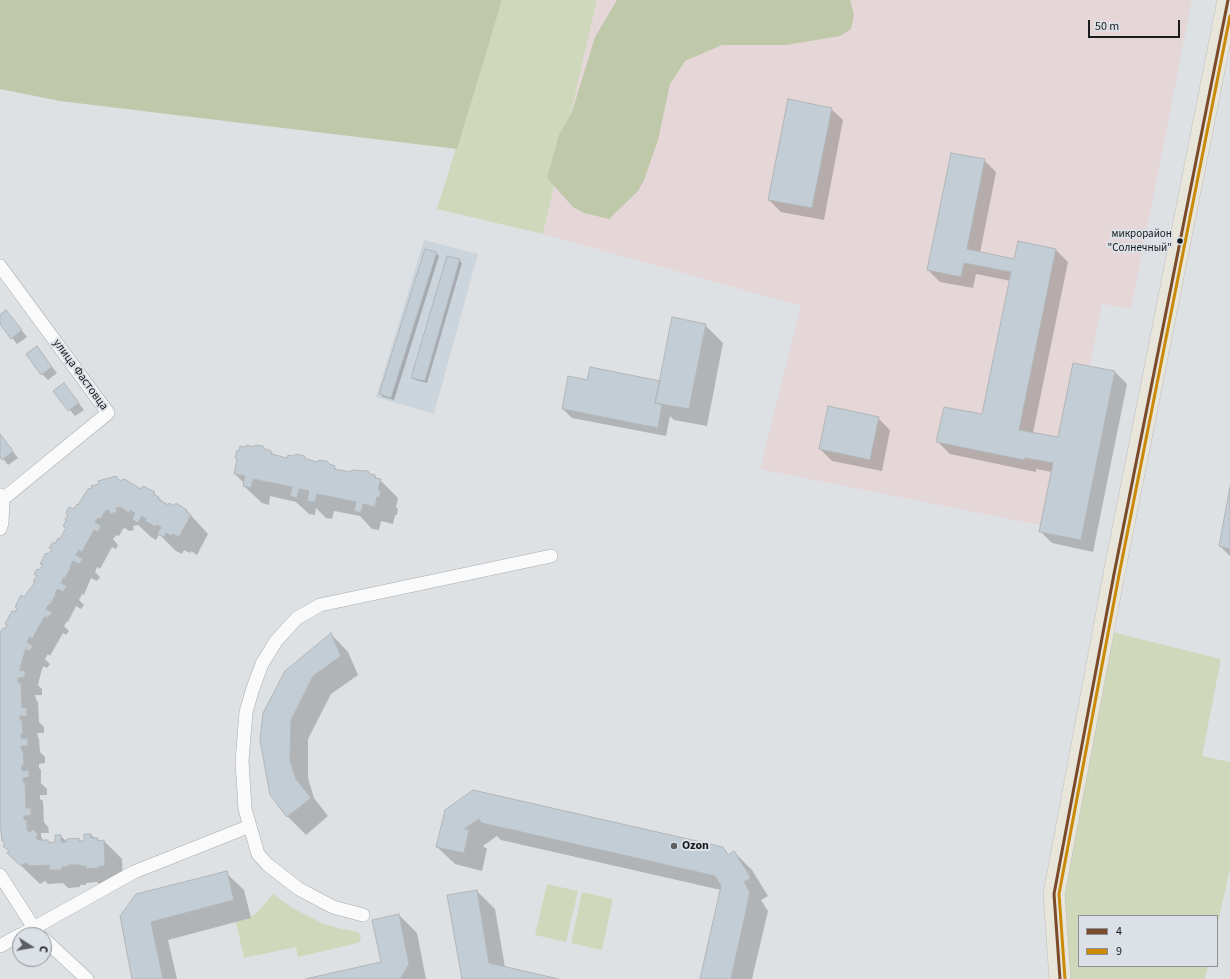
<!DOCTYPE html>
<meta charset="utf-8">
<style>
body{margin:0}
#map{position:relative;width:1230px;height:979px;overflow:hidden;background:#dee1e4;font-family:"Source Sans 3",sans-serif}
canvas{display:block}
.legend{position:absolute;left:1078px;top:915px;width:140px;height:52px;box-sizing:border-box;background:#dbe1e7;border:1px solid #8d9196;margin:0;padding:5px 7px;list-style:none;font-size:12px;color:#181a1c}
.legend li{display:flex;align-items:center;gap:8px;height:20px}
.legend b{width:20px;border:1px solid #8d9196}
.north{position:absolute;left:12px;top:927px;width:40px;height:40px;box-sizing:border-box;background:#dbe1e7;border:1px solid #8d9196;border-radius:50%;rotate:101deg;font-size:11px;font-weight:700;line-height:16px;text-align:center;color:#181a1c}
.north::after{content:'';display:block;margin:auto;width:14px;height:18px;background:#5d6062;clip-path:polygon(50% 0,100% 100%,50% 72%,0 100%)}
.scale{position:absolute;left:1088px;top:20px;width:92px;height:18px;box-sizing:border-box;border:2px solid #181a1c;border-top:0;padding-left:5px;font-size:12px;line-height:14px;white-space:nowrap;color:#181a1c;-webkit-text-stroke:3px #dbe1e7;paint-order:stroke}
</style>
<div id="map">
<canvas width="1230" height="979"></canvas>
<ul class="legend">
<li><b style="height:5px;background:#7a4b2a"></b>4</li>
<li><b style="height:5px;background:#ca8a06"></b>9</li>
</ul>
<div class="north">С</div>
<div class="scale">50 m</div>
</div>
<script>
const c = document.querySelector('canvas').getContext('2d');
c.lineJoin = 'round';
function fillPath(path, color) {
  c.fillStyle = color;
  c.fill(path, 'evenodd');
}
function poly(rows) {
  const path = new Path2D();
  for (const r of rows) {
    path.moveTo(r[0], r[1]);
    for (let i = 2; i < r.length; i += 2) path.lineTo(r[i], r[i + 1]);
  }
  return path;
}
function strokePath(path, color, width, dash) {
  c.strokeStyle = color;
  c.lineWidth = width;
  c.lineCap = dash ? 'butt' : 'round';
  c.setLineDash(dash || []);
  c.stroke(path);
}
function drawText(font, color, halo, rows, align = 'center') {
  c.font = font + ' "Source Sans 3",sans-serif';
  c.lineWidth = 4;
  c.setLineDash([]);
  c.textBaseline = 'middle';
  c.strokeStyle = halo;
  c.fillStyle = color;
  for (const [text, x, y, turn = 0] of rows) {
    c.save();
    c.translate(x, y);
    c.rotate((+turn || 0) * Math.PI / 180);
    c.textAlign = isNaN(turn) ? turn : align;
    if (halo) c.strokeText(text, 0, 0);
    c.fillText(text, 0, 0);
    c.restore();
  }
}
fillPath(poly([
 [424,240,478,254,434,414,376,397]
]), '#cdd5dc');
fillPath(poly([
 [597,0,1192,0,1131,309,1102,304,1090,366,1115,371,1081,540,1039,532,1040,525,760,469,801,306,543,234]
]), '#e5d7d8');
fillPath(poly([
 [502,0,597,0,543,234,437,209],
 [1112,632,1221,659,1202,756,1230,762,1230,869,1217,927,1217,916,1079,916,1079,966,1208,966,1205,979,1069,979,1065,893],
 [547,884,578,891,566,942,535,935],
 [582,892,613,899,602,950,571,943],
 [273,894,294,909,322,923,337,928,358,932,361,937,360,941,358,943,298,957,296,947,244,958,236,922,248,919,257,913]
]), '#cfd8ba');
fillPath(poly([
 [0,0,502,0,457,149,60,101,0,89],
 [617,0,850,0,854,14,851,29,840,36,786,45,722,45,685,61,670,84,658,140,644,180,638,191,609,219,584,213,573,207,547,178,559,135,572,112,595,37]
]), '#bfc8a8');
fillPath(poly([
 [831,109,843,120,824,220,781,212,769,200],
 [984,160,996,172,980,253,1015,260,1056,250,1068,262,1033,433,1059,439,1115,372,1127,384,1093,552,1052,543,1040,531,1052,472,1036,469,1036,472,950,454,938,442,983,416,1011,281,976,274,973,288,940,282,928,270],
 [436,253,439,256,394,400,383,397,381,394],
 [459,260,462,263,427,383,415,380,413,377],
 [6,311,27,337,17,344,0,322,0,316],
 [705,325,723,343,707,426,674,420,670,416,666,436,572,418,563,409,660,382],
 [36,347,57,373,48,380,42,374],
 [64,384,84,410,75,416,54,391],
 [878,418,890,430,882,471,832,461,820,449],
 [0,435,18,458,8,465,0,455],
 [266,451,271,452,275,456,307,460,334,467,339,471,352,474,368,472,380,480,398,498,396,507,398,509,397,515,395,515,393,524,381,521,379,530,372,529,360,516,334,511,332,519,326,518,316,508,315,515,309,514,296,502,270,496,269,505,262,503,244,486,245,484,235,474],
 [116,477,121,481,141,491,154,493,166,505,174,507,176,505,187,511,208,534,197,555,191,551,190,553,184,550,182,554,176,551,159,534,156,540,151,537,138,525,133,526,134,530,129,531,125,528,123,529,119,536,116,535,113,539,118,545,116,549,112,547,100,569,97,567,95,572,100,577,97,581,91,578,84,595,82,594,79,600,84,605,81,609,76,606,68,622,67,621,64,626,69,631,66,635,63,633,50,656,48,654,45,659,50,664,47,668,44,666,42,669,38,685,42,689,42,695,35,695,36,699,38,702,39,722,44,727,44,733,37,733,38,737,39,739,40,752,45,757,45,763,39,764,39,768,41,770,41,782,40,782,47,789,47,795,40,795,40,799,43,801,44,822,48,827,49,833,41,833,41,837,44,841,48,841,51,843,56,843,61,836,68,843,79,839,82,842,85,842,91,835,100,842,104,841,122,859,123,883,99,884,97,882,86,883,86,885,80,885,80,887,68,888,63,883,48,884,45,881,40,884,8,853,10,851,6,844,2,824,0,822,0,639,24,598,36,582,43,565,41,563,49,556,67,529,64,526,74,511,100,484],
 [1230,492,1230,556,1220,546],
 [331,634,348,652,358,675,331,694,308,739,308,778,314,798,328,816,306,835,288,817,271,795,264,713],
 [446,811,722,848,729,855,734,852,752,870,768,896,761,900,768,911,752,979,701,979,721,890,501,840,497,836,483,846,487,849,482,871,455,864,437,847],
 [226,873,244,890,251,918,168,940,177,979,133,979,121,916],
 [477,891,495,909,505,967,555,979,463,979,448,896],
 [399,915,417,933,426,979,310,979,382,963]
]), '#0003');
const building = poly([
 [788,99,832,108,812,208,768,200,788,99],
 [951,153,985,159,967,249,1014,259,1018,241,1056,249,1019,430,1058,437,1073,363,1115,371,1081,540,1039,532,1053,463,1025,458,1024,460,936,442,944,407,982,414,1011,272,964,263,961,277,927,270,951,153],
 [425,249,437,252,391,398,379,394,425,249],
 [447,256,460,259,425,381,411,378,447,256],
 [6,310,22,330,11,339,0,324,0,315,6,310],
 [672,317,706,324,689,409,655,403,672,317],
 [37,346,52,367,41,375,26,354,37,346],
 [590,367,660,381,655,403,662,404,658,428,562,409,568,376,587,380,590,367],
 [64,383,79,403,68,411,53,391,64,383],
 [828,406,879,417,870,460,819,449,828,406],
 [0,434,13,451,2,460,0,457,0,434],
 [247,445,253,447,255,445,263,446,265,449,271,451,271,454,287,458,288,455,293,456,296,454,304,456,306,459,317,462,319,460,327,461,329,464,335,466,334,469,351,472,352,470,368,471,370,474,375,475,375,478,381,479,378,490,381,491,379,498,377,497,375,507,363,504,361,513,354,511,356,502,317,494,315,502,307,501,309,491,299,489,297,498,290,496,292,487,253,479,251,488,243,486,245,476,234,474,237,459,235,458,237,450,239,451,240,446,246,447,247,445],
 [116,476,120,481,124,479,141,489,143,486,155,492,153,494,159,497,158,499,168,505,169,503,174,506,176,503,187,510,186,512,191,515,179,537,173,534,172,536,166,533,164,537,157,534,161,527,157,525,156,527,145,521,146,519,142,516,138,523,132,519,135,513,130,510,129,513,120,507,116,508,117,512,110,514,109,510,105,511,101,519,98,518,95,522,101,526,98,532,94,530,82,552,79,550,76,555,83,559,79,564,73,561,70,566,71,567,65,578,64,577,61,583,67,586,63,592,58,589,55,593,56,594,50,605,49,604,46,609,52,612,48,618,45,616,32,639,30,637,27,642,33,646,29,651,26,649,25,651,20,669,20,671,25,670,25,677,18,678,18,683,21,683,22,708,27,708,27,716,20,716,20,720,22,720,23,734,21,734,21,739,28,738,28,746,21,746,22,751,23,751,24,765,22,765,22,771,29,770,29,777,23,778,23,782,25,782,26,808,31,808,31,815,24,816,24,820,27,820,27,830,30,832,33,829,38,834,36,837,38,840,48,840,48,843,55,842,55,835,61,835,61,842,67,842,67,839,79,838,79,841,84,841,84,834,91,834,91,838,98,838,98,841,104,840,105,866,99,866,99,868,86,869,86,866,80,866,80,865,68,865,69,867,62,867,62,870,49,870,49,865,29,866,26,863,21,866,7,853,9,851,3,846,5,844,2,841,0,822,0,632,3,628,5,629,7,625,5,624,12,611,15,612,17,608,15,607,21,595,24,597,35,582,33,581,37,576,34,574,37,569,39,570,43,565,40,564,46,553,49,554,52,549,49,548,53,542,55,544,58,538,60,539,66,528,63,526,66,521,65,519,68,515,66,513,69,507,74,509,77,504,78,505,88,489,92,488,91,486,99,484,98,481,116,476],
 [1230,487,1230,549,1219,546,1230,487],
 [331,633,341,656,313,676,291,720,290,760,296,779,311,798,287,817,270,795,260,740,263,713,285,671,331,633],
 [473,790,723,847,728,855,734,851,751,878,744,882,750,892,731,979,700,979,721,886,715,876,482,823,479,819,464,829,469,830,464,853,436,847,445,810,473,790],
 [227,871,234,900,151,922,163,979,132,979,120,916,136,894,227,871],
 [477,890,489,963,559,979,462,979,447,895,477,890],
 [399,914,409,964,400,979,305,979,381,962,372,920,399,914]
]);
fillPath(building, '#c2cdd6');
strokePath(building, '#b3b6b7', 1);
const street = poly([
 [0,266,108,413,3,499],
 [0,495,3,499,2,523,0,529],
 [0,875,34,928,39,934],
 [363,915,333,907,299,889,268,865,258,854,245,809,242,761,246,712,253,688,262,664,276,641,297,618,320,605,551,556],
 [21,935,134,872,250,826],
 [44,939,87,979],
 [0,946,20,935]
]);
const primary = poly([
 [1060,979,1054,894,1114,574,1228,0]
]);
strokePath(street, '#a9acae', 14);
strokePath(primary, '#bcbebf', 22);
strokePath(street, '#fafafb', 13);
strokePath(primary, '#e8e5db', 21);
strokePath(poly([
 [1060,979,1054,894,1114,574,1228,0]
]), '#7a4b2a', 3);
strokePath(poly([
 [1065,979,1059,894,1119,575,1230,16]
]), '#ca8a06', 3);
for (const [x, y, r, color] of [
 [1180,241,3.5,"#181a1c"],
 [674,846,4,"#5d6062"]
]) {
  const dot = new Path2D();
  dot.arc(x, y, r, 0, 2 * Math.PI);
  c.fillStyle = color;
  c.fill(dot);
  strokePath(dot, '#dbe1e7', 1.5);
}
drawText('11px', '#181a1c', '#dbe1e7', [
 ["микрорайон",1172,235],
 ["\"Солнечный\"",1172,249]
], 'right');
drawText('12px', '#181a1c', '#dbe1e7', [
 ["улица Фастовца",80,375,54]
]);
drawText('bold 12px', '#181a1c', '#dbe1e7', [
 ["Ozon",682,846]
], 'left');
</script>
